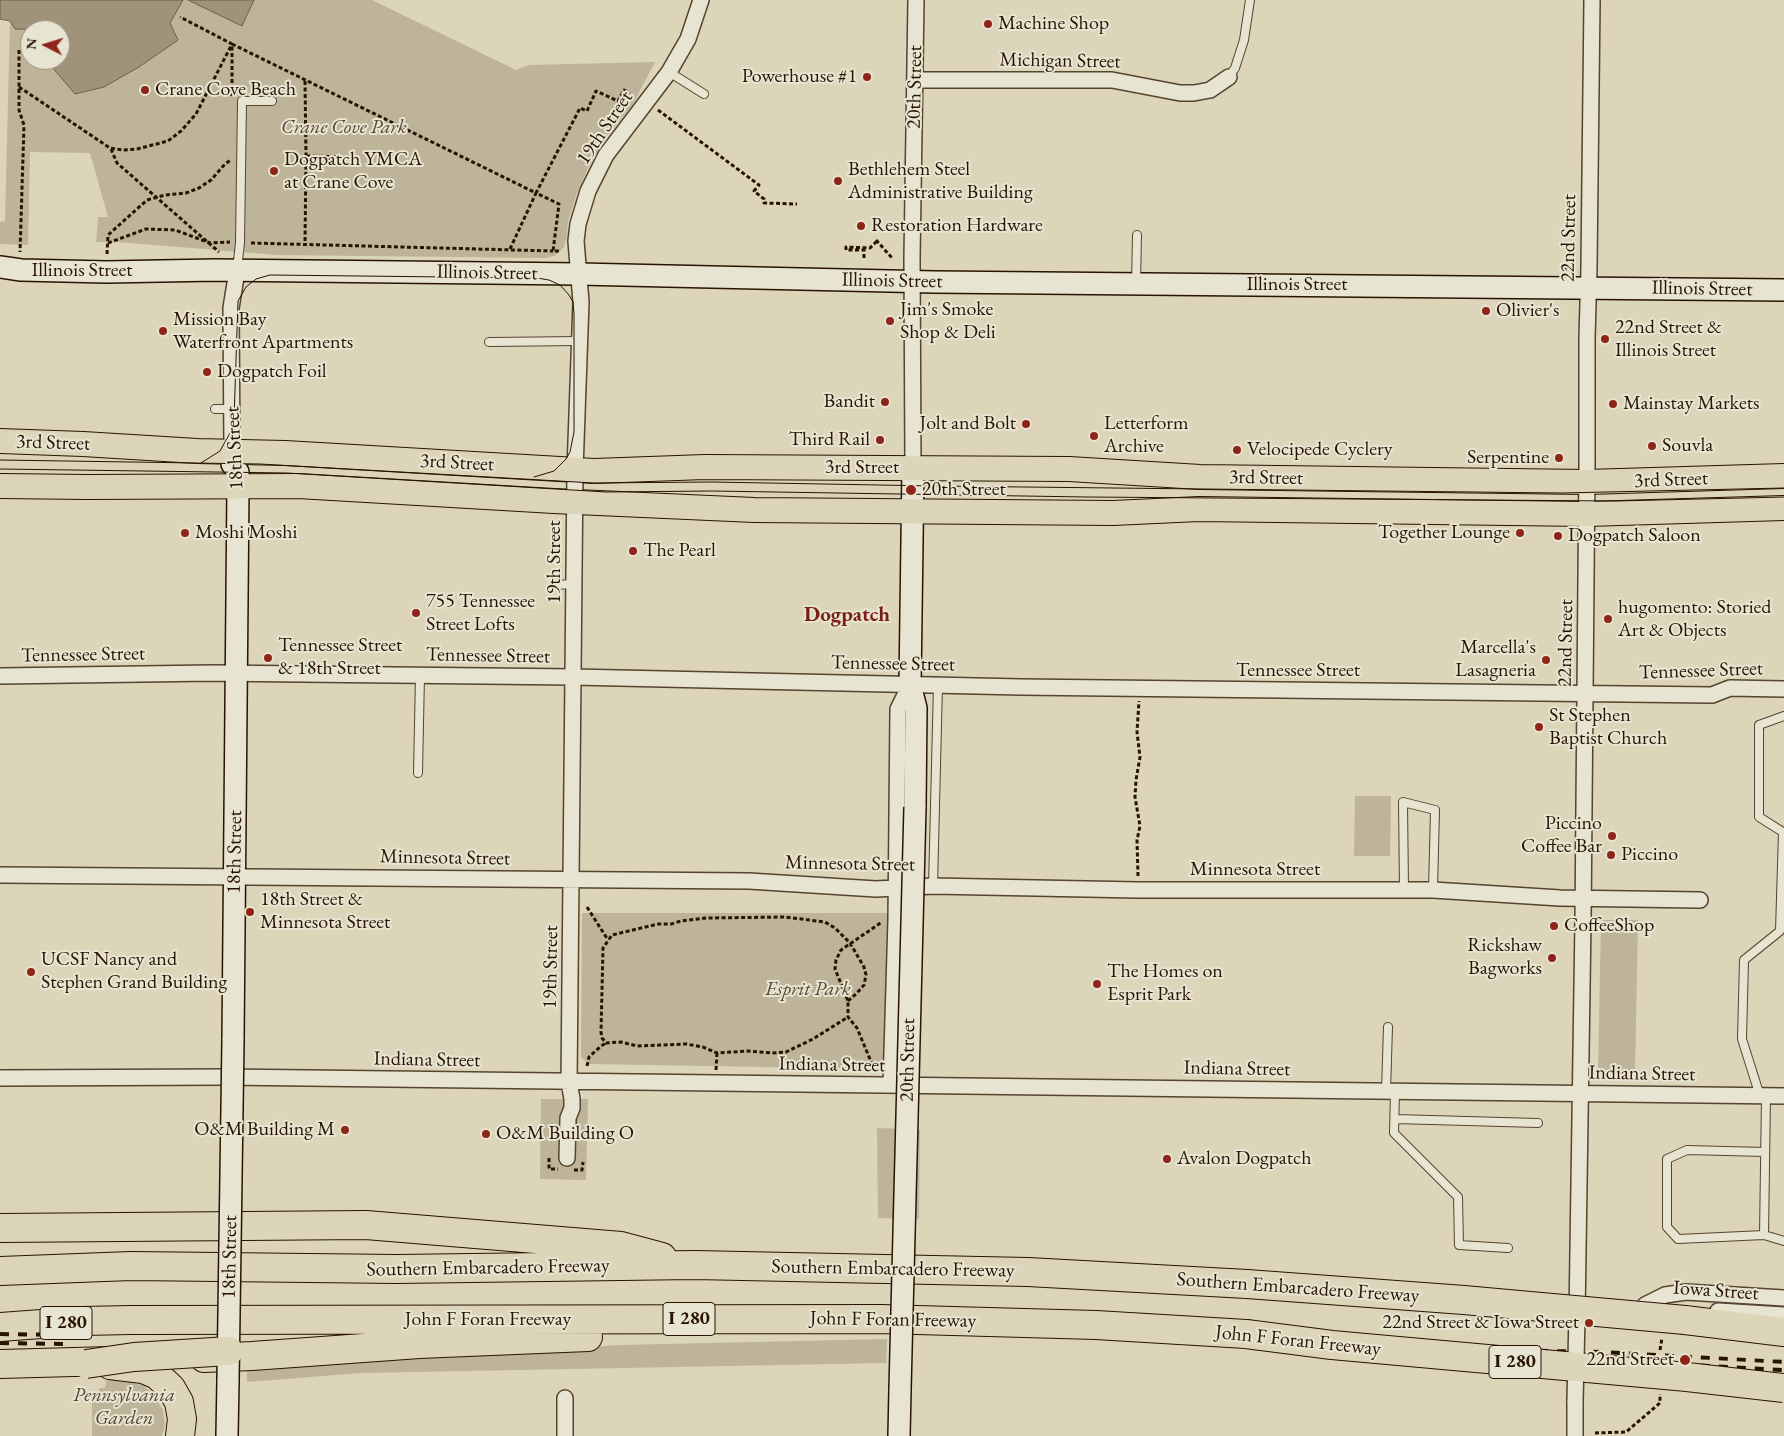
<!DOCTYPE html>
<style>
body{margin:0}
#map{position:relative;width:1784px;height:1436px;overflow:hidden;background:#dcd5b9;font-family:"EB Garamond",serif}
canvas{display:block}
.north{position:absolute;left:20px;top:20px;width:50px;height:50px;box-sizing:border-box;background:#e8e4d2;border:1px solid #9b917e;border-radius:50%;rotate:275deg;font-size:14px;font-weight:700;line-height:20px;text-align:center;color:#281400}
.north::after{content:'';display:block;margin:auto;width:18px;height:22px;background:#8f2418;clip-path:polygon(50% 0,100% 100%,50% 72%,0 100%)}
</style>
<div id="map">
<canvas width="1784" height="1436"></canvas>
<div class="north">N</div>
</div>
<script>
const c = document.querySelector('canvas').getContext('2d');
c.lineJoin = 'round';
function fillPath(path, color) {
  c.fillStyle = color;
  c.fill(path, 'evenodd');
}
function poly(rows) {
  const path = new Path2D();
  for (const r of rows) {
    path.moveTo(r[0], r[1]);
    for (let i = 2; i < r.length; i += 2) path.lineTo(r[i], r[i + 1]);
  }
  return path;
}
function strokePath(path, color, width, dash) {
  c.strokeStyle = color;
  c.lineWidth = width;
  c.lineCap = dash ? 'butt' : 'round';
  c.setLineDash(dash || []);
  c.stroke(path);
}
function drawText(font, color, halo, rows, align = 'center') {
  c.font = font + ' "EB Garamond",serif';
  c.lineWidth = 4;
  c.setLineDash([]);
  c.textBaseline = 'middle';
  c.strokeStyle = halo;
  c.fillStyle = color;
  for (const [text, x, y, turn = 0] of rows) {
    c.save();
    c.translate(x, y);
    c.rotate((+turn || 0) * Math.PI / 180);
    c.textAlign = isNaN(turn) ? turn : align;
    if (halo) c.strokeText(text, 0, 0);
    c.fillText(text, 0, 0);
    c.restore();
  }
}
fillPath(poly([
 [74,0,372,0,516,70,529,65,655,62,633,104,604,140,588,168,576,196,568,221,567,236,564,247,556,255,546,258,277,255,117,242,96,242,98,217,108,217,90,153,30,152,28,245,0,244,0,222,5,221,10,21],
 [30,30,60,30,60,60,30,60],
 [1355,796,1391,796,1390,856,1354,856],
 [582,913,889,913,883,1069,589,1064,581,1057],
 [1601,920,1638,920,1635,1073,1598,1072],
 [541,1099,588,1099,586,1180,540,1179],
 [877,1128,920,1130,919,1219,878,1218],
 [887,1339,886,1363,361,1373,247,1382,247,1365,621,1345],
 [119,1379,143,1385,153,1394,163,1410,165,1425,162,1436,92,1436,92,1397,98,1397,99,1388,105,1388,106,1380]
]), '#bdb49a');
const water = poly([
 [0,0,183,0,170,23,178,40,139,67,104,87,75,94,46,60,60,60,60,30,15,29,10,21,0,19,0,0],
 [188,0,254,0,242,26,188,0]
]);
fillPath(water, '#9f937a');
strokePath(water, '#6f6049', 1);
const lane = poly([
 [669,72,704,94],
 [1229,77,1235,68,1244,40,1250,0],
 [237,269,240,243,242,101,272,101],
 [1136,283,1137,235],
 [489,342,580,341],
 [215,409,232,409],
 [554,585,574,584],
 [418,773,420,675],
 [933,886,938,685],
 [1404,889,1403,802,1435,810,1433,890],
 [1386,1091,1388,1027],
 [1395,1091,1394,1133,1458,1197,1459,1245,1508,1248],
 [1760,1096,1742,1039,1744,960,1780,931,1783,832,1759,817,1759,725,1784,716],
 [1395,1119,1538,1123],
 [1765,1152,1687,1150,1667,1159,1667,1227,1678,1239,1764,1235,1784,1241],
 [1764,1235,1766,1096]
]);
const street = poly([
 [916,80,1112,80,1180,93,1194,93,1210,90,1229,77],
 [232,451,231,308,237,271],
 [913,468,912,258,916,0],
 [0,676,212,673,574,677,1021,687,1712,695,1730,688,1784,689],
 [0,875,749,881,876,889,933,886,1138,890,1433,890,1560,898,1700,900],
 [0,1078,225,1077,1784,1096],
 [891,1085,896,920,898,709,910,685],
 [567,1158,568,1118,572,1108,572,1099,569,1082,575,470,581,302,576,241,578,224,588,191,606,155,669,72,688,39,701,0],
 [1645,1305,1665,1295,1686,1292,1784,1298],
 [1718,1311,1784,1315],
 [1577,1316,1583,921,1587,464,1587,338,1589,267,1592,0],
 [565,1436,565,1398],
 [1575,1436,1575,1401]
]);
const secondary = poly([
 [0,267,21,270,106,272,216,270,579,274,934,282,1784,290],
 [232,451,232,464,238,472,238,486,233,1040],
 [913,468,910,685,916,708,915,807],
 [227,1436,228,1380],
 [899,1436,900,1389]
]);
const primary = poly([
 [0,441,83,444,197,451,285,453,594,471,705,467,1069,469,1200,477,1587,482,1784,476],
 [0,486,87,487,298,486,554,501,754,510,1113,513,1199,509,1587,514,1784,508]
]);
const highway = poly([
 [0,1228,366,1225,621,1246,662,1257],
 [0,1271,131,1266,397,1269,695,1265,1028,1272,1247,1284],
 [1685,1320,1784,1332],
 [0,1327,82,1321,131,1320,881,1319,1096,1325,1246,1334],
 [204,1358,252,1356,419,1344,588,1337],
 [0,1364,111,1361],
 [110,1365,143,1369,157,1375,171,1388,179,1402,182,1419,180,1436]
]);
strokePath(lane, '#55442e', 10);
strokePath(street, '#55442e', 18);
strokePath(secondary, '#281400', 24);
strokePath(primary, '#281400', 26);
strokePath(highway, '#281400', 30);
strokePath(poly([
 [19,50,19,110,24,125,20,252],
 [305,81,306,156,305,244],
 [19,87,110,148,123,150,137,149,168,141,181,131,196,114,232,44,180,17],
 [232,96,232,44,536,193,580,108,587,111,596,91,618,101,624,90,630,93],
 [658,110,759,185,754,191,764,199,764,203,797,204],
 [111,149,117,163,219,252],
 [306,156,353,157],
 [876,240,892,258],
 [108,243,146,229,175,230,210,243,230,242],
 [251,243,553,251],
 [510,249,536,193,559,204,553,251,559,251],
 [107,254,108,235,147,200,165,195,186,193,199,188,211,180,225,164,231,160],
 [864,258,864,250,846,250,846,247,870,248,877,241],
 [1565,271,1565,266,1571,267],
 [1138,876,1137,840,1140,826,1135,797,1136,780,1140,757,1137,732,1139,701],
 [587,907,608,940],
 [848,1001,857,993,864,985,866,975,864,967,850,943,835,928,825,922,785,917,706,918,681,921,671,924,658,924,612,935,603,948,601,1032,602,1038,606,1043,621,1042,637,1046,686,1044,703,1047,717,1053,747,1051,772,1053,786,1052,813,1039,848,1017],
 [587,1066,589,1057,601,1046,606,1043],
 [716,1070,717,1053],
 [877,1070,872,1064,857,1028,848,1017,848,1001,835,969,836,960,841,950,882,922],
 [549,1158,549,1169,558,1169],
 [574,1170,582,1170,583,1162],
 [1660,1350,1662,1338],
 [1595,1433,1626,1432,1660,1403,1660,1394]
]), '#281400', 3, [4, 2.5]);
strokePath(lane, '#e8e4d2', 8);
strokePath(street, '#e8e4d2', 15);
strokePath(secondary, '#e8e4d2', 21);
strokePath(primary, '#dcd5b9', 24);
strokePath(highway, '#dcd5b9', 28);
strokePath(poly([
 [0,460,260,464,594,483,712,482,935,486,1561,493,1784,488],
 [201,463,220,451,230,433,234,420,238,301,246,287,256,279,270,275,537,278,549,280,560,285,569,295,573,302,574,314,574,432,570,452,566,459,554,471,534,477],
 [0,469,287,473,606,492,712,491,1086,497,1616,501,1784,497]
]), '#281400', 1);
strokePath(poly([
 [0,1334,63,1335],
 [0,1343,63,1344],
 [1377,1348,1604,1352,1784,1362],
 [1377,1358,1496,1358,1615,1361,1784,1370]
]), '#281400', 4, [9, 9]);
const streetBridge = poly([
 [1575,1401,1577,1316]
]);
const secondaryBridge = poly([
 [228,1380,233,1040],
 [900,1389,915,807]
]);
const highwayBridge = poly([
 [1247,1284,1464,1300,1685,1320],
 [1246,1334,1332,1345,1687,1377,1784,1388],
 [86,1364,134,1357,229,1351]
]);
strokePath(streetBridge, '#55442e', 18, []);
strokePath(secondaryBridge, '#281400', 24, []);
strokePath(highwayBridge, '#281400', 30, []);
strokePath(streetBridge, '#e8e4d2', 15);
strokePath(secondaryBridge, '#e8e4d2', 21);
strokePath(highwayBridge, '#dcd5b9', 28);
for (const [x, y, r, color] of [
 [988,24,5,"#8f2418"],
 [867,77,5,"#8f2418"],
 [145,90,5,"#8f2418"],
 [274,171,5,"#8f2418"],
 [838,181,5,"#8f2418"],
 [861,226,5,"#8f2418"],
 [1486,311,5,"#8f2418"],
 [890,321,5,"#8f2418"],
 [163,331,5,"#8f2418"],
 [1605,339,5,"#8f2418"],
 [207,372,5,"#8f2418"],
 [885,402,5,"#8f2418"],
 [1613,404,5,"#8f2418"],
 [1026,424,5,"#8f2418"],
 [1094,436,5,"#8f2418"],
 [880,440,5,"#8f2418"],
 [1652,446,5,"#8f2418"],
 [1237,450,5,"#8f2418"],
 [1559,458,5,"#8f2418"],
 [911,490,6,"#8f2418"],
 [185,533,5,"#8f2418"],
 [1520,533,5,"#8f2418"],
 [1558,536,5,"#8f2418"],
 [633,551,5,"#8f2418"],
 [416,613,5,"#8f2418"],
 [1608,619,5,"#8f2418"],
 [268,658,5,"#8f2418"],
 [1546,660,5,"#8f2418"],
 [1539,727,5,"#8f2418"],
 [1612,836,5,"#8f2418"],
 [1611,855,5,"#8f2418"],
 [250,912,5,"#8f2418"],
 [1554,926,5,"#8f2418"],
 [1552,958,5,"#8f2418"],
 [31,972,5,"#8f2418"],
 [1097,984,5,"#8f2418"],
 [345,1130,5,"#8f2418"],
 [486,1134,5,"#8f2418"],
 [1167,1159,5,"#8f2418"],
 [1589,1323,5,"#8f2418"],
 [1685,1360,6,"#8f2418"]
]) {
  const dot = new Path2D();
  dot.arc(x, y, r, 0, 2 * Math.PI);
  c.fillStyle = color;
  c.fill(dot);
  strokePath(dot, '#e8e4d2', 2);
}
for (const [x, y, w] of [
 [689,1319,52],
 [66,1323,52],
 [1515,1362,52]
]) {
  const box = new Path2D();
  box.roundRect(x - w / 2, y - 16.5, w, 33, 4);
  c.fillStyle = '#e8e4d2';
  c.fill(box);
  strokePath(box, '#281400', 1);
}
drawText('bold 19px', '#281400', null, [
 ["I 280",689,1319],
 ["I 280",66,1323],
 ["I 280",1515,1362]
]);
drawText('20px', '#281400', '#e8e4d2', [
 ["Machine Shop",998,24],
 ["Powerhouse #1",857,77,"right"],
 ["Crane Cove Beach",155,90],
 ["Dogpatch YMCA",284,160],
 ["at Crane Cove",284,183],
 ["Bethlehem Steel",848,170],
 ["Administrative Building",848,193],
 ["Restoration Hardware",871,226],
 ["Jim's Smoke",900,310],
 ["Shop & Deli",900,333],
 ["Olivier's",1496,311],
 ["Mission Bay",173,320],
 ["Waterfront Apartments",173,343],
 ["22nd Street &",1615,328],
 ["Illinois Street",1615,351],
 ["Dogpatch Foil",217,372],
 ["Bandit",875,402,"right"],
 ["Mainstay Markets",1623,404],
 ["Jolt and Bolt",1016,424,"right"],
 ["Letterform",1104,424],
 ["Archive",1104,447],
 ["Third Rail",870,440,"right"],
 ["Souvla",1662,446],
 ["Velocipede Cyclery",1247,450],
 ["Serpentine",1549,458,"right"],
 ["20th Street",922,490],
 ["Moshi Moshi",195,533],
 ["Together Lounge",1510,533,"right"],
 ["Dogpatch Saloon",1568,536],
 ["The Pearl",643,551],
 ["755 Tennessee",426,602],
 ["Street Lofts",426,625],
 ["hugomento: Storied",1618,608],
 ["Art & Objects",1618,631],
 ["Tennessee Street",278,646],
 ["& 18th Street",278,669],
 ["Marcella's",1536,648,"right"],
 ["Lasagneria",1536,671,"right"],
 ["St Stephen",1549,716],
 ["Baptist Church",1549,739],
 ["Piccino",1602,824,"right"],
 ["Coffee Bar",1602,847,"right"],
 ["Piccino",1621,855],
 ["18th Street &",260,900],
 ["Minnesota Street",260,923],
 ["CoffeeShop",1564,926],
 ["Rickshaw",1542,946,"right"],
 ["Bagworks",1542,969,"right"],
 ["UCSF Nancy and",41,960],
 ["Stephen Grand Building",41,983],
 ["The Homes on",1107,972],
 ["Esprit Park",1107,995],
 ["O&M Building M",335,1130,"right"],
 ["O&M Building O",496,1134],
 ["Avalon Dogpatch",1177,1159],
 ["22nd Street & Iowa Street",1579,1323,"right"],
 ["22nd Street",1674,1360,"right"]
], 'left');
drawText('20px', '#281400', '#e8e4d2', [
 ["Michigan Street",1060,61,1],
 ["20th Street",915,87,-89],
 ["19th Street",605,128,-56],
 ["22nd Street",1569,238,-89],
 ["Illinois Street",82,271],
 ["Illinois Street",487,273,1],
 ["Illinois Street",892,281,1],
 ["Illinois Street",1297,285],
 ["Illinois Street",1702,289,1],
 ["3rd Street",53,443,2],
 ["18th Street",235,448,-93],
 ["3rd Street",457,463,3],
 ["3rd Street",862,468],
 ["3rd Street",1266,478,1],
 ["3rd Street",1671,480,-2],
 ["19th Street",555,562,-90],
 ["22nd Street",1566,643,-89],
 ["Tennessee Street",83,655,-1],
 ["Tennessee Street",488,656,1],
 ["Tennessee Street",893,664,1],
 ["Tennessee Street",1298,671],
 ["Tennessee Street",1701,671,-2],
 ["18th Street",235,852,-89],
 ["Minnesota Street",445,858,1],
 ["Minnesota Street",850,864,1],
 ["Minnesota Street",1255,870],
 ["19th Street",551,967,-89],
 ["Indiana Street",427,1060,1],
 ["20th Street",908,1060,-89],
 ["Indiana Street",832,1065,1],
 ["Indiana Street",1237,1069,1],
 ["Indiana Street",1642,1074,1],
 ["18th Street",230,1257,-89],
 ["Southern Embarcadero Freeway",488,1268,-1],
 ["Southern Embarcadero Freeway",893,1269,1],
 ["Southern Embarcadero Freeway",1298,1288,4],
 ["Iowa Street",1716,1291,4],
 ["John F Foran Freeway",488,1320],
 ["John F Foran Freeway",893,1320,1],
 ["John F Foran Freeway",1298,1341,6]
]);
drawText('italic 20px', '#55442e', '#e8e4d2', [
 ["Crane Cove Park",344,128],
 ["Esprit Park",808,990],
 ["Pennsylvania",124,1396],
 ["Garden",124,1419]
]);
drawText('bold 21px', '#7a1f14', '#e8e4d2', [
 ["Dogpatch",847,615]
]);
</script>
